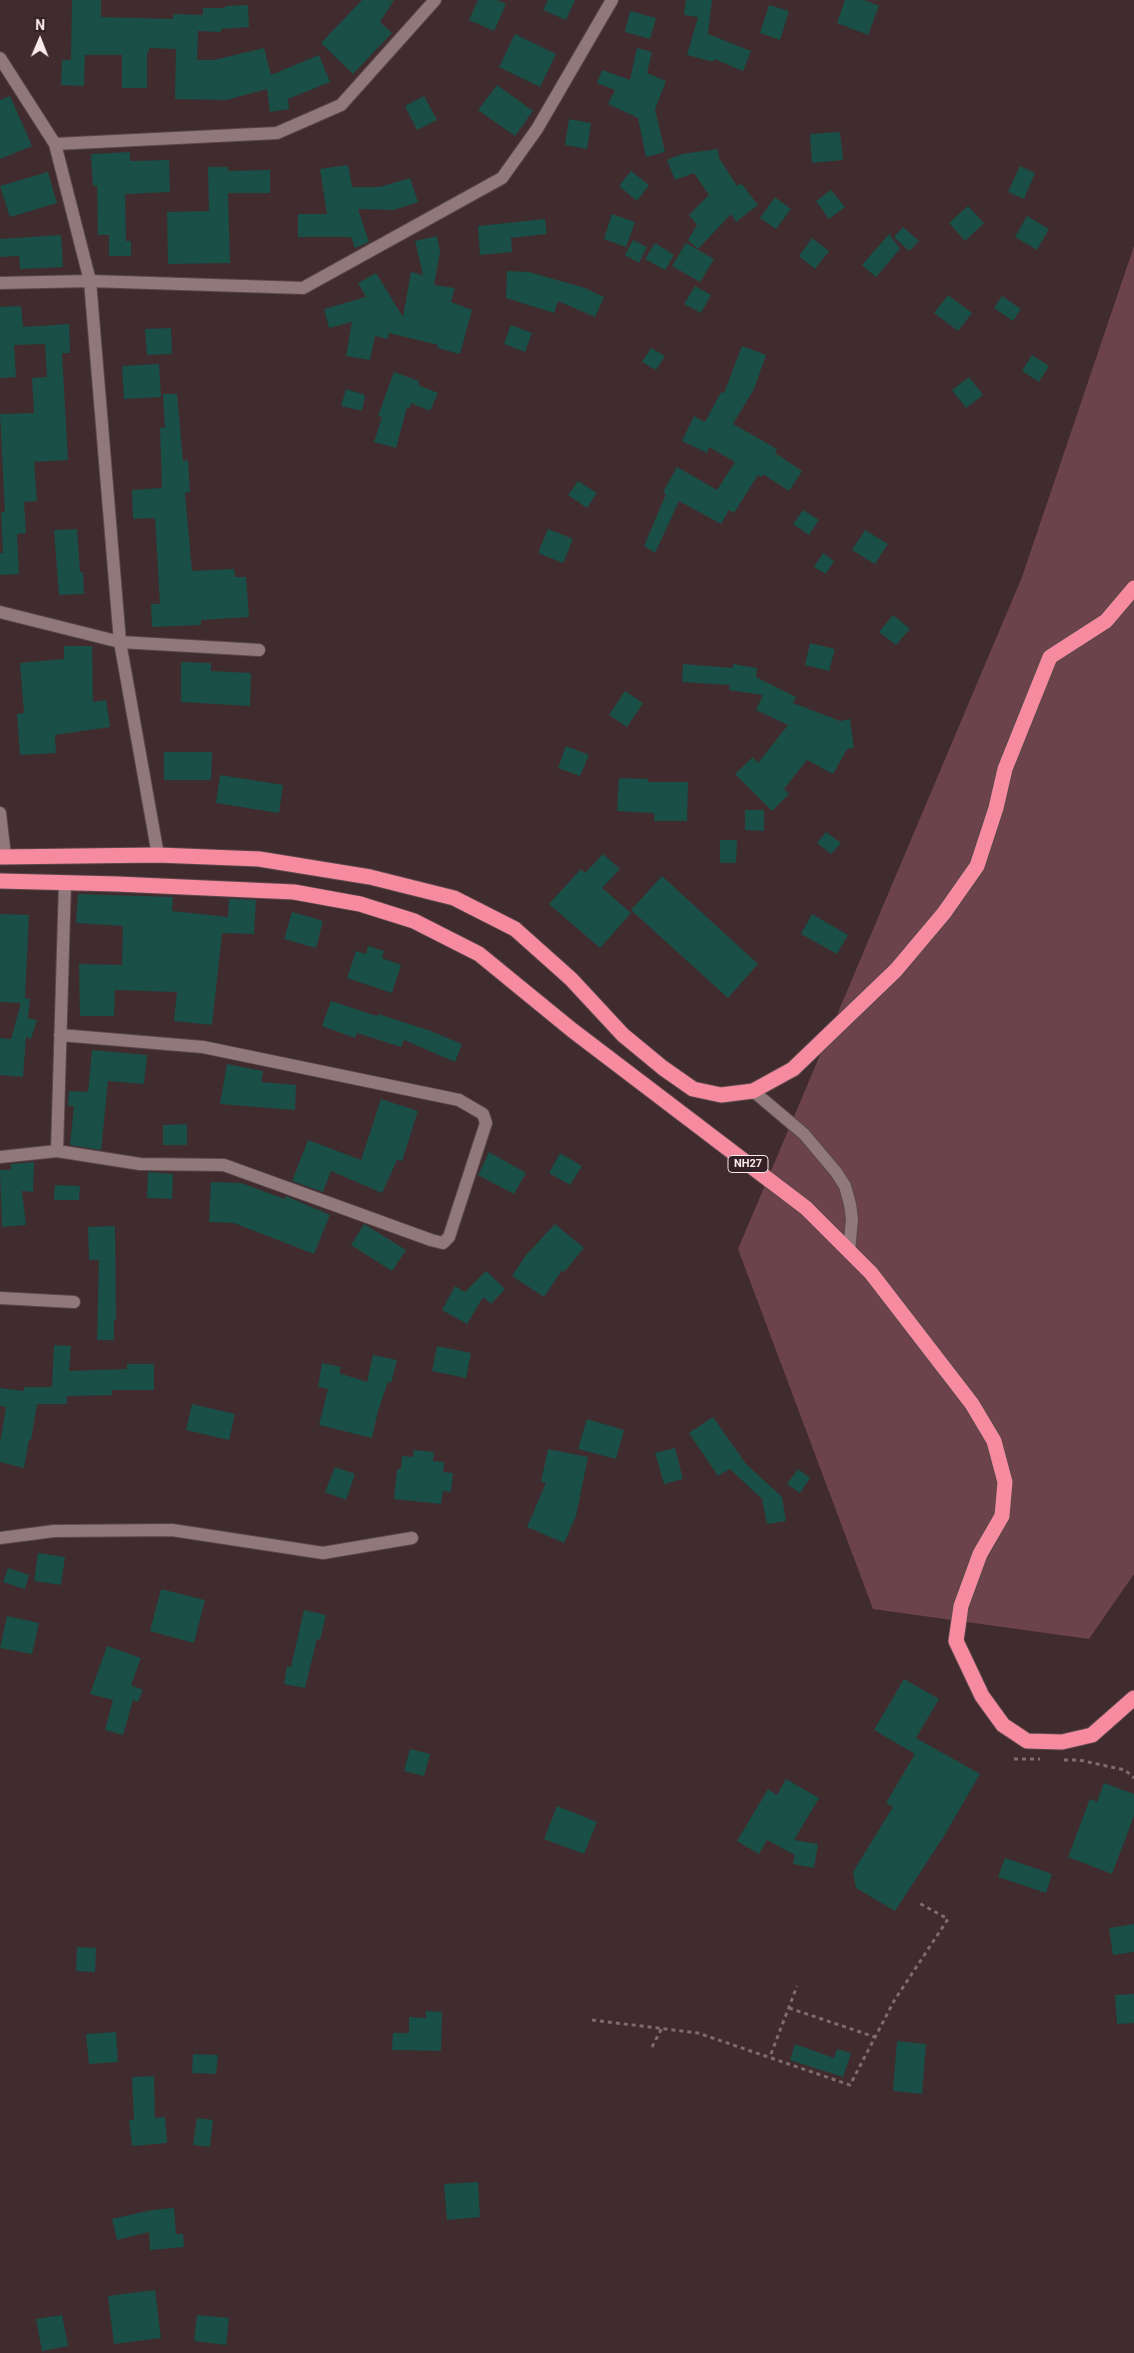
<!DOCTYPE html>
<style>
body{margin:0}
#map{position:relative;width:1134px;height:2353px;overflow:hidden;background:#402b2e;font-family:Roboto,sans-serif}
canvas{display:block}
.north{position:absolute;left:15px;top:15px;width:50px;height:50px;-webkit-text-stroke:4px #352125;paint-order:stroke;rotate:1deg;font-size:14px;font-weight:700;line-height:20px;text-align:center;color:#faebed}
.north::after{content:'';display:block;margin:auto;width:18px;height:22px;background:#faebed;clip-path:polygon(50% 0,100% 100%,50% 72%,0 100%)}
</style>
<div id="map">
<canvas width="1134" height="2353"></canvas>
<div class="north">N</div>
</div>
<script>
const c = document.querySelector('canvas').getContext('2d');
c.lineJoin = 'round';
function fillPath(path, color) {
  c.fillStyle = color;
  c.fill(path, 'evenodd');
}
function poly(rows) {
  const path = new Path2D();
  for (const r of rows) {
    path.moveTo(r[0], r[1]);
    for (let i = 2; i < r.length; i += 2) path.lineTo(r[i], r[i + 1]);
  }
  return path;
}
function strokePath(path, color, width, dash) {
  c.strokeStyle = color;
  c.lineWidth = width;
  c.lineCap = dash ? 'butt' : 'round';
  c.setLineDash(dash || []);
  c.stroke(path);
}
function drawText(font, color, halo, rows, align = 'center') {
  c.font = font + ' Roboto,sans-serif';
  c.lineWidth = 4;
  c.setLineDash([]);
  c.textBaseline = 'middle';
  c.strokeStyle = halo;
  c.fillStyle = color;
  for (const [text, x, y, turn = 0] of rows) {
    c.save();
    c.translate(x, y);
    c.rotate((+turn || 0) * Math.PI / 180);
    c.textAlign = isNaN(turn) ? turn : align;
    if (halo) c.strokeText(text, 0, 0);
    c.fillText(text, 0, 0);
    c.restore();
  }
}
fillPath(poly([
 [1134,246,1134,1574,1089,1639,873,1609,738,1249,1022,577]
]), '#6c434a');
fillPath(poly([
 [72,0,101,0,101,17,173,19,173,14,203,15,203,8,225,8,225,6,248,5,249,27,221,29,221,32,198,31,197,60,214,60,264,48,271,75,319,55,330,82,288,99,289,109,270,112,267,89,226,100,175,99,176,49,149,48,149,52,147,52,147,88,122,88,122,55,85,55,84,86,61,85,62,60,71,60],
 [362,0,394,0,380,22,392,33,353,74,321,43],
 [478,0,497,0,506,4,494,31,469,20],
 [548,0,575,0,566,20,543,10],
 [686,0,712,0,708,34,751,51,743,71,714,59,713,62,687,55,698,17,684,15],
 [845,0,864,0,879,6,868,35,837,23],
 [769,5,789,11,780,40,760,33],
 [630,11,656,18,650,39,625,32],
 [515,34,556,54,540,87,499,67],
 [637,48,652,52,647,73,666,81,655,109,665,152,646,157,638,118,608,104,615,90,597,83,602,70,630,80],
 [497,85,533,111,515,136,478,110],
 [10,96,32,146,0,159,0,100],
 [424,96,437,120,417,130,405,106],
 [569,119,591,123,587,149,565,145],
 [840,132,843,160,812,163,810,134],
 [718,149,719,158,737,186,741,183,758,205,736,222,731,214,698,249,688,240,697,225,689,215,709,195,694,173,675,180,667,160,682,154],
 [130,152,130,161,169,160,170,192,125,194,126,241,131,241,131,256,109,256,109,235,98,235,97,186,93,186,91,154],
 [348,165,352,187,380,187,410,178,418,202,394,210,358,209,369,242,355,248,351,237,298,237,298,214,327,214,320,169],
 [1020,166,1035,173,1024,199,1008,192],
 [208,167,228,167,228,171,270,170,270,193,228,193,230,263,168,264,167,212,209,211],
 [631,171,649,185,637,201,619,186],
 [48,172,57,203,10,217,0,186],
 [831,190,845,207,829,219,816,201],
 [775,197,791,209,776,229,760,218],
 [968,206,984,223,965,241,949,223],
 [612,214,635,222,626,247,604,239],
 [1027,216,1049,229,1037,250,1015,237],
 [545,219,547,234,511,238,512,252,480,255,478,226],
 [903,227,919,241,909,251,894,237],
 [889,234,900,249,876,277,862,265],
 [61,235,63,267,20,269,19,256,0,257,0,239],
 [437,236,440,252,434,285,455,288,451,302,472,310,460,354,437,348,438,345,389,333,388,339,375,336,370,360,346,356,352,322,329,328,324,309,366,297,358,283,376,273,403,317,411,272,423,275,415,241],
 [812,238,829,251,815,269,799,256],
 [633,240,647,247,639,263,625,255],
 [655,243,674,255,665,270,645,259],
 [686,243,714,259,700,282,672,266],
 [507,271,529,272,585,288,604,297,595,317,558,301,554,313,506,298],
 [695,286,711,295,701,313,684,304],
 [948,295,972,313,958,331,934,313],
 [1002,296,1021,309,1013,321,994,308],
 [21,306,23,327,69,324,70,353,62,353,68,460,34,462,37,501,24,502,26,533,17,534,19,574,0,575,0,553,3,553,1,512,5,512,0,414,34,413,32,378,47,377,45,344,14,345,16,377,0,378,0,307],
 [511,325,532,333,525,352,504,344],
 [171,328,172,354,147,355,145,329],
 [742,346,766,355,754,389,733,424,777,449,775,453,802,471,789,491,763,474,761,477,758,475,734,513,729,510,721,524,679,501,655,553,644,546,666,494,663,492,677,467,717,490,735,462,709,447,707,453,682,441,694,416,705,422,721,392,724,393],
 [651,348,665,356,656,370,642,362],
 [1032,355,1049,366,1039,382,1022,371],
 [159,364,161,397,124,399,122,366],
 [394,372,419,381,418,385,438,393,430,411,411,403,410,408,407,407,396,448,374,442,382,417,378,416],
 [969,377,983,395,966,408,952,390],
 [346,389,365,395,362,411,341,406],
 [163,394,177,394,183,461,188,460,190,492,185,493,192,571,234,569,235,577,246,577,249,617,201,620,201,625,152,627,151,604,160,604,155,518,133,519,132,490,162,488,160,428,165,427],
 [578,481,597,493,587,508,568,495],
 [803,510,819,520,809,535,793,524],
 [77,529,80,572,83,572,84,594,59,595,54,530],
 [548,529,573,539,563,563,538,553],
 [865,530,888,544,875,564,852,550],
 [823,553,834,561,826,574,814,567],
 [893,615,910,629,896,645,879,632],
 [810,643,835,649,829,671,805,665],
 [64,646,92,646,93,702,106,700,110,727,55,735,56,753,20,755,17,714,24,713,20,663,64,659],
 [181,662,211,663,211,671,251,673,250,706,181,702],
 [683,664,733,668,733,664,757,668,756,677,796,697,793,703,840,721,850,719,854,748,847,749,833,774,807,760,784,789,789,794,772,811,735,774,753,757,758,763,788,725,756,710,763,695,729,690,730,685,682,682],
 [625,691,643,703,627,727,609,715],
 [566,746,589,755,580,776,558,768],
 [164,752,212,752,211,780,164,780],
 [220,775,283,785,279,813,216,803],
 [619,778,648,779,648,782,688,782,687,821,654,821,654,813,617,811],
 [745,810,764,810,764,831,745,830],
 [826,832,841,843,831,854,817,843],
 [720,840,737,840,736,863,720,863],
 [603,854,620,869,602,888,631,913,600,948,549,904,581,869,585,873],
 [662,876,758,964,728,998,631,910],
 [78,894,173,897,172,911,228,917,229,899,256,900,254,934,222,933,212,1025,174,1021,177,992,115,990,114,1016,80,1016,79,964,122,965,123,926,76,923],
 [292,912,323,921,316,948,284,939],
 [0,914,29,915,25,998,30,999,28,1018,37,1020,31,1039,26,1037,23,1077,0,1075,0,1038,11,1039,21,1003,0,1002],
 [812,914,848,935,837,954,801,934],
 [368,946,384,951,382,958,401,965,392,993,347,978,356,951,366,954],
 [331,1001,377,1016,378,1014,428,1030,462,1044,455,1062,404,1040,401,1047,357,1033,355,1038,322,1026],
 [92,1050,147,1055,144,1084,108,1081,101,1150,70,1145,74,1106,68,1106,69,1091,88,1092],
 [227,1064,263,1071,261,1082,296,1085,295,1110,220,1104],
 [381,1099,418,1111,402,1161,397,1160,382,1193,331,1171,323,1192,292,1181,308,1140,361,1160],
 [187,1124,187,1145,163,1145,163,1125],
 [489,1152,526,1173,514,1194,478,1175],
 [560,1153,582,1166,570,1185,549,1173],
 [34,1162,33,1192,22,1191,26,1225,2,1227,0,1170,11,1170,11,1164],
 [148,1172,173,1174,172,1199,147,1198],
 [211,1182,241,1183,285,1199,286,1196,330,1215,314,1254,234,1223,209,1222],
 [55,1185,80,1186,79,1200,54,1200],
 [364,1224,406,1250,392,1271,351,1245],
 [555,1224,584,1248,564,1272,562,1270,544,1297,512,1276,526,1255],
 [115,1226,116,1320,114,1320,114,1340,97,1340,99,1260,89,1260,88,1227],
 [486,1271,505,1289,491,1304,483,1297,467,1324,442,1310,455,1286,465,1292],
 [54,1345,71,1346,69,1371,127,1369,127,1364,154,1364,154,1390,112,1390,112,1395,67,1396,67,1404,37,1404,31,1440,29,1440,24,1468,0,1462,0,1443,6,1407,0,1406,0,1388,24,1391,24,1387,52,1387],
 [437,1346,471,1353,466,1378,432,1371],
 [373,1355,397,1360,391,1383,388,1382,378,1411,372,1438,319,1425,328,1389,318,1387,322,1363,341,1367,339,1373,367,1382],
 [192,1404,235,1414,229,1440,186,1430],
 [713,1417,746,1464,782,1497,786,1521,767,1524,762,1499,730,1469,718,1476,689,1433],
 [587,1419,624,1430,616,1459,578,1449],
 [675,1448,683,1479,664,1484,655,1453],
 [548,1449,588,1457,576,1516,564,1543,527,1527,546,1483,541,1482],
 [414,1450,434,1452,433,1461,444,1462,443,1472,453,1473,451,1492,443,1491,441,1504,394,1499,397,1469,401,1469,402,1456,413,1457],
 [335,1467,355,1474,346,1500,325,1492],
 [798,1469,810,1478,800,1493,787,1484],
 [38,1553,65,1557,61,1585,34,1581],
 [8,1568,29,1575,25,1589,3,1582],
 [161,1589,205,1600,194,1643,150,1631],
 [304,1610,326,1615,320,1640,317,1639,305,1688,284,1684,287,1666,291,1667],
 [7,1616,39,1623,32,1654,0,1648],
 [107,1646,141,1658,131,1685,143,1690,138,1702,133,1700,123,1735,105,1730,113,1700,90,1694],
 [904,1679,939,1699,916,1738,980,1774,944,1836,895,1911,856,1888,853,1872,893,1807,886,1803,915,1754,874,1730],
 [410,1749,430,1754,424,1776,404,1771],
 [786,1779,819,1798,794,1840,818,1844,814,1868,793,1864,795,1855,767,1840,759,1854,737,1841,768,1789,777,1795],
 [1104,1783,1134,1794,1134,1816,1112,1874,1068,1857,1090,1799,1097,1802],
 [557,1806,597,1822,584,1854,544,1839],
 [1005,1858,1052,1874,1046,1893,998,1877],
 [1134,1924,1134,1952,1113,1955,1109,1928],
 [77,1947,96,1948,95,1972,76,1971],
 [1134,1994,1134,2023,1117,2024,1115,1995],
 [426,2011,442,2012,441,2051,392,2050,393,2033,409,2033,409,2017,426,2018],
 [116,2032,118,2062,89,2064,86,2034],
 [897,2041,926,2044,922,2094,893,2091],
 [795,2044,834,2058,837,2049,851,2053,843,2077,790,2060],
 [193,2054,218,2055,216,2074,192,2073],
 [154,2076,155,2118,165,2117,167,2143,132,2146,129,2120,134,2120,132,2077],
 [197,2118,213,2120,210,2147,193,2145],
 [478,2182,480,2217,447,2220,444,2184],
 [174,2208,176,2234,183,2234,184,2247,150,2250,149,2232,117,2240,112,2219,152,2210],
 [155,2290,161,2338,114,2344,108,2296],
 [62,2315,68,2346,42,2351,36,2319],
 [197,2315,229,2318,226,2345,194,2341]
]), '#194f47');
const minor = poly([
 [0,58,55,144,90,281,120,642,158,855],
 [55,144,277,133,341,105,435,0],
 [0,283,90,281,303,288,502,178,537,129,612,0],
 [0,612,120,642,259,650],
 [0,813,5,856],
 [753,1091,804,1134,836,1172,845,1186,850,1204,852,1219,849,1251],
 [57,1151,140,1164,224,1165,431,1240,443,1243,449,1237,486,1123,483,1114,459,1100,203,1047,60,1035],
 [0,1157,57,1151,65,882],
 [0,1298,74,1302],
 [0,1538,54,1531,172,1530,323,1553,412,1538]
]);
const highway = poly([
 [0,857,158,855,259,859,370,877,454,898,515,929,571,979,623,1035,663,1068,693,1089,721,1095,753,1091,793,1069,896,970,944,913,977,866,996,808,1005,769,1050,657,1106,621,1134,588],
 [0,881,117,884,294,892,360,904,414,921,479,954,572,1030,806,1208,871,1273,972,1404,994,1441,1005,1482,1002,1516,980,1554,961,1606,956,1641,982,1696,1003,1725,1027,1741,1062,1742,1092,1735,1134,1698]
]);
strokePath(minor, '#59474a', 14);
strokePath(highway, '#59474a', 17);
strokePath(poly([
 [1014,1759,1040,1759],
 [1064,1760,1079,1760,1125,1770,1134,1778],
 [789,2008,875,2037],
 [592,2020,698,2033,850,2085,894,2001,948,1919,919,1903],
 [652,2047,662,2028],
 [771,2054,797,1986]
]), '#7f6c6f', 3, [4, 4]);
strokePath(minor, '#91787b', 12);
strokePath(highway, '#f68a9f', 15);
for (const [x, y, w] of [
 [748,1164,40]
]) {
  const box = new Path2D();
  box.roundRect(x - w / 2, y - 8.5, w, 17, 4);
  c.fillStyle = '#352125';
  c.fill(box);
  strokePath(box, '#faebed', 1);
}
drawText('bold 11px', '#faebed', null, [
 ["NH27",748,1164]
]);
</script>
